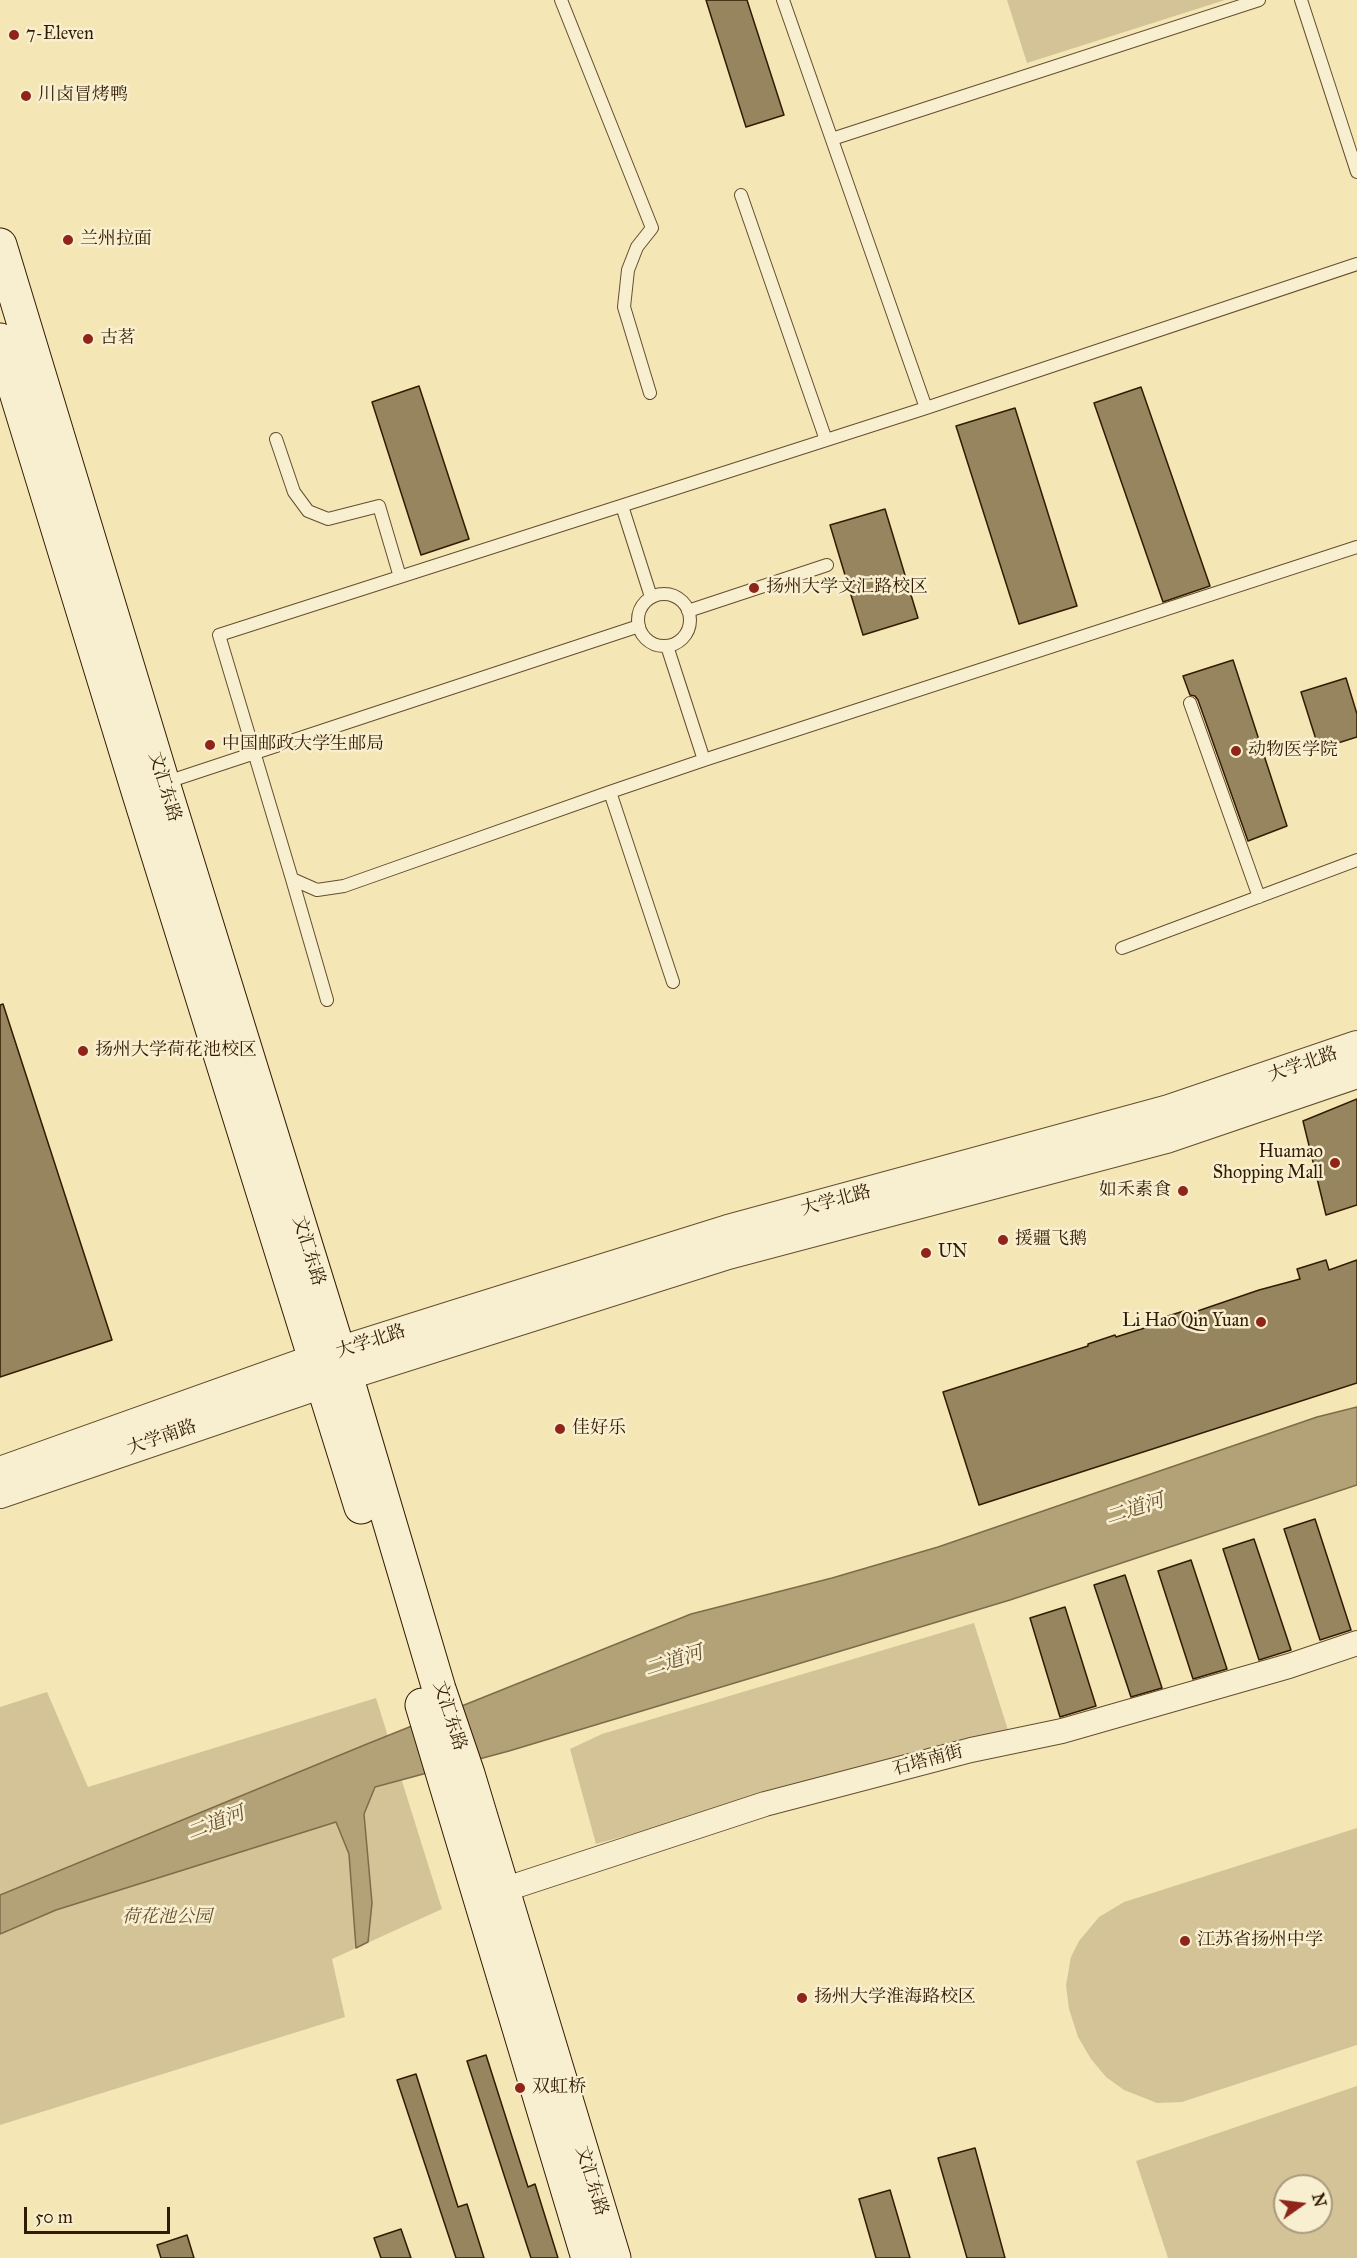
<!DOCTYPE html>
<meta charset="utf-8">
<style>
body{margin:0}
#map{position:relative;width:1357px;height:2258px;overflow:hidden;background:#f5e6b6;font-family:"IM FELL Great Primer",serif}
canvas{display:block}
.north{position:absolute;left:1273px;top:2174px;width:60px;height:60px;box-sizing:border-box;background:#f8efd0;border:2px solid #a99a7d;border-radius:50%;rotate:76deg;font-size:16px;font-weight:700;line-height:24px;text-align:center;color:#321b01}
.north::after{content:'';display:block;margin:auto;width:21px;height:27px;background:#8f2418;clip-path:polygon(50% 0,100% 100%,50% 72%,0 100%)}
.scale{position:absolute;left:24px;top:2207px;width:146px;height:27px;box-sizing:border-box;border:3px solid #321b01;border-top:0;padding-left:8px;font-size:18px;line-height:21px;white-space:nowrap;color:#321b01;-webkit-text-stroke:4px #f8efd0;paint-order:stroke}
</style>
<div id="map">
<canvas width="1357" height="2258"></canvas>
<div class="north">N</div>
<div class="scale">50 m</div>
</div>
<script>
const c = document.querySelector('canvas').getContext('2d');
c.lineJoin = 'round';
function fillPath(path, color) {
  c.fillStyle = color;
  c.fill(path, 'evenodd');
}
function poly(rows) {
  const path = new Path2D();
  for (const r of rows) {
    if (r.length === 3) {
      path.moveTo(r[0] + r[2], r[1]);
      path.arc(r[0], r[1], r[2], 0, 2 * Math.PI);
      continue;
    }
    path.moveTo(r[0], r[1]);
    for (let i = 2; i < r.length; i += 2) path.lineTo(r[i], r[i + 1]);
  }
  return path;
}
function strokePath(path, color, width, dash) {
  c.strokeStyle = color;
  c.lineWidth = width;
  c.lineCap = dash ? 'butt' : 'round';
  c.setLineDash(dash || []);
  c.stroke(path);
}
function drawText(font, color, halo, rows, align = 'center') {
  c.font = font + ' "IM FELL Great Primer","Noto Serif SC",serif';
  c.lineWidth = 5;
  c.setLineDash([]);
  c.textBaseline = 'middle';
  c.strokeStyle = halo;
  c.fillStyle = color;
  for (const [text, x, y, turn = 0] of rows) {
    c.save();
    c.translate(x, y);
    c.rotate((+turn || 0) * Math.PI / 180);
    c.textAlign = isNaN(turn) ? turn : align;
    if (halo) c.strokeText(text, 0, 0);
    c.fillText(text, 0, 0);
    c.restore();
  }
}
fillPath(poly([
 [1007,0,1225,0,1027,63],
 [974,1623,1008,1730,596,1844,570,1749,602,1734],
 [47,1692,88,1787,376,1698,442,1909,332,1959,345,2017,0,2125,0,1707],
 [1357,1828,1357,2045,1182,2102,1157,2103,1124,2090,1106,2077,1091,2059,1078,2037,1069,2009,1066,1985,1071,1957,1079,1941,1099,1917,1124,1902],
 [1357,2086,1357,2258,1168,2258,1136,2161],
 [1285,2186,1321,2186,1321,2222,1285,2222]
]), '#d4c397');
const water = poly([
 [1357,1407,1357,1485,1010,1600,509,1751,375,1787,364,1814,372,1903,368,1942,356,1948,349,1854,336,1822,56,1910,0,1934,0,1895,367,1744,691,1614,832,1578,938,1547,1317,1417,1357,1407]
]);
fillPath(water, '#b3a178');
strokePath(water, '#7f6b48', 1.5);
const building = poly([
 [706,0,747,0,784,115,746,127,706,0],
 [419,386,469,539,421,555,372,402,419,386],
 [1141,387,1210,586,1163,602,1094,403,1141,387],
 [1015,408,1077,606,1019,624,956,426,1015,408],
 [885,509,918,618,863,635,830,525,885,509],
 [1233,660,1287,826,1248,841,1198,700,1195,696,1190,695,1183,676,1233,660],
 [1346,678,1357,714,1357,737,1319,749,1301,692,1346,678],
 [3,1004,112,1340,0,1377,0,1005,3,1004],
 [1357,1099,1357,1205,1326,1215,1303,1121,1357,1099],
 [1326,1260,1329,1270,1357,1260,1357,1383,979,1505,943,1392,1088,1346,1088,1344,1115,1335,1116,1337,1157,1324,1155,1320,1184,1311,1186,1315,1259,1290,1300,1279,1297,1269,1326,1260],
 [1315,1519,1351,1630,1320,1640,1284,1529,1315,1519],
 [1254,1539,1291,1650,1259,1660,1223,1549,1254,1539],
 [1191,1560,1227,1669,1193,1679,1158,1571,1191,1560],
 [1125,1575,1162,1688,1131,1697,1094,1585,1125,1575],
 [1065,1607,1096,1706,1060,1717,1030,1618,1065,1607],
 [486,2055,528,2187,535,2184,558,2258,531,2258,467,2061,486,2055],
 [416,2074,458,2207,467,2204,484,2258,456,2258,397,2080,416,2074],
 [975,2148,1005,2258,967,2258,938,2158,975,2148],
 [890,2190,910,2258,876,2258,859,2199,890,2190],
 [401,2229,411,2258,381,2258,374,2238,401,2229],
 [187,2235,194,2258,161,2258,157,2245,187,2235]
]);
fillPath(building, '#97855f');
strokePath(building, '#321b01', 1.5);
const service = poly([
 [561,0,652,228,637,247,628,270,624,307,650,393],
 [783,0,926,408],
 [1301,0,1357,172],
 [832,139,1259,0],
 [741,195,826,440],
 [276,439,294,492,308,511,328,519,379,506,400,577],
 [622,506,651,597],
 [664,620,26],
 [688,611,827,565],
 [667,646,704,760,610,792,344,886,317,890,292,879,219,635,926,408,1357,264],
 [1190,703,1259,897],
 [704,760,1357,547],
 [164,783,639,626],
 [610,792,673,982],
 [292,879,327,1000],
 [1122,948,1357,860]
]);
const minor = poly([
 [503,1890,765,1804,971,1750,1062,1731,1289,1666,1357,1643]
]);
const tertiary = poly([
 [0,1472,316,1359,462,1313,728,1230,1169,1110,1357,1046],
 [0,1493,346,1375,728,1254,1166,1138,1357,1073]
]);
const secondary = poly([
 [0,245,163,783,346,1375,439,1689,468,1774,614,2258],
 [0,340,138,791,361,1507],
 [422,1705,588,2258]
]);
strokePath(service, '#634e2e', 14);
strokePath(minor, '#634e2e', 26);
strokePath(tertiary, '#634e2e', 32);
strokePath(secondary, '#321b01', 35);
strokePath(service, '#f8efd0', 12);
strokePath(minor, '#f8efd0', 24);
strokePath(tertiary, '#f8efd0', 30);
strokePath(secondary, '#f8efd0', 33);
for (const [x, y, r, color] of [
 [14,35,6,"#8f2418"],
 [26,96,6,"#8f2418"],
 [68,240,6,"#8f2418"],
 [88,339,6,"#8f2418"],
 [754,588,6,"#8f2418"],
 [210,745,6,"#8f2418"],
 [1236,751,6,"#8f2418"],
 [83,1051,6,"#8f2418"],
 [1335,1163,6,"#8f2418"],
 [1183,1191,6,"#8f2418"],
 [1003,1240,6,"#8f2418"],
 [926,1253,6,"#8f2418"],
 [1261,1322,6,"#8f2418"],
 [560,1429,6,"#8f2418"],
 [1185,1941,6,"#8f2418"],
 [802,1998,6,"#8f2418"],
 [520,2088,6,"#8f2418"]
]) {
  const dot = new Path2D();
  dot.arc(x, y, r, 0, 2 * Math.PI);
  c.fillStyle = color;
  c.fill(dot);
  strokePath(dot, '#f8efd0', 2);
}
drawText('18px', '#321b01', '#f8efd0', [
 ["7-Eleven",26,35],
 ["川卤冒烤鸭",38,96],
 ["兰州拉面",80,240],
 ["古茗",100,339],
 ["扬州大学文汇路校区",766,588],
 ["中国邮政大学生邮局",222,745],
 ["动物医学院",1248,751],
 ["扬州大学荷花池校区",95,1051],
 ["Huamao",1323,1153,"right"],
 ["Shopping Mall",1323,1174,"right"],
 ["如禾素食",1171,1191,"right"],
 ["援疆飞鹅",1015,1240],
 ["UN",938,1253],
 ["Li Hao Qin Yuan",1249,1322,"right"],
 ["佳好乐",572,1429],
 ["江苏省扬州中学",1197,1941],
 ["扬州大学淮海路校区",814,1998],
 ["双虹桥",532,2088]
], 'left');
drawText('18px', '#321b01', '#f8efd0', [
 ["文汇东路",164,787,73],
 ["大学北路",1303,1065,-19],
 ["大学北路",836,1201,-15],
 ["文汇东路",308,1251,73],
 ["大学北路",371,1342,-18],
 ["大学南路",162,1438,-19],
 ["文汇东路",449,1716,72],
 ["石塔南街",928,1761,-15],
 ["文汇东路",591,2181,73]
]);
drawText('italic 18px', '#634d2e', '#f8efd0', [
 ["荷花池公园",167,1918]
]);
drawText('italic 20px', '#665131', '#f8efd0', [
 ["二道河",1135,1510,-18],
 ["二道河",674,1662,-18],
 ["二道河",216,1824,-21]
]);
</script>
